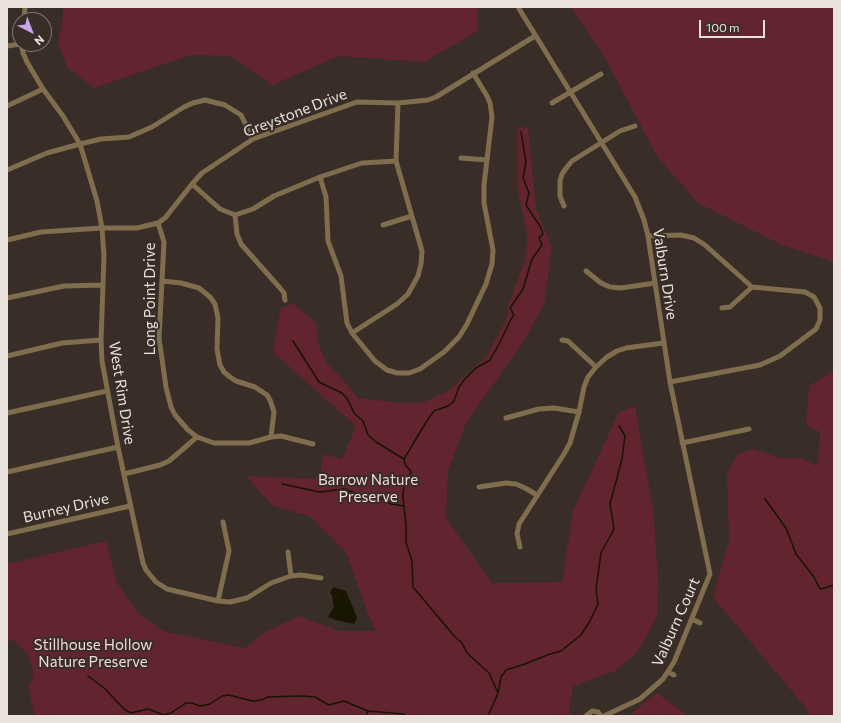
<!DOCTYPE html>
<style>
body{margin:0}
#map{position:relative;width:841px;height:723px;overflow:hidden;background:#382e27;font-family:Commissioner,sans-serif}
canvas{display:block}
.frame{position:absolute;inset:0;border:8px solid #e8e1dc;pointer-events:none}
.north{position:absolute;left:12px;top:12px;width:40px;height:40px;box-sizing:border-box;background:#382e27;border:1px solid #7e766f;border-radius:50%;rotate:138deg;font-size:11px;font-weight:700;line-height:16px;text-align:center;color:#e8e1dc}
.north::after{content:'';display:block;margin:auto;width:14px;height:18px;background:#c7a6ef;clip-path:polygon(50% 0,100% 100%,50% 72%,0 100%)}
.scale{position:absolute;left:699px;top:20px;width:66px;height:18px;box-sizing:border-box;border:2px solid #e8e1dc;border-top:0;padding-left:5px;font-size:12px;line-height:14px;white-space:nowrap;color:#e8e1dc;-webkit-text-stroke:3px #382e27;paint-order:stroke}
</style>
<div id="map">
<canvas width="841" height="723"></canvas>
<div class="frame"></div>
<div class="north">N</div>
<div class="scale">100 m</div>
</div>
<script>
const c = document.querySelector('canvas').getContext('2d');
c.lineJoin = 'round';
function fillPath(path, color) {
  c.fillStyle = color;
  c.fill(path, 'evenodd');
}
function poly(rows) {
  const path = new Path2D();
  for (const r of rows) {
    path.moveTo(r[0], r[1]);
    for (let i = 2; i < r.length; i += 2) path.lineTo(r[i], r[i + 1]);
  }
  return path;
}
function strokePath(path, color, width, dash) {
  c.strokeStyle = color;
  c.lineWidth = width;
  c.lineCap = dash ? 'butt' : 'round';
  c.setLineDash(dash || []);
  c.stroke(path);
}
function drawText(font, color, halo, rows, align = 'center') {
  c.font = font + ' Commissioner,sans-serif';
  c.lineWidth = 4;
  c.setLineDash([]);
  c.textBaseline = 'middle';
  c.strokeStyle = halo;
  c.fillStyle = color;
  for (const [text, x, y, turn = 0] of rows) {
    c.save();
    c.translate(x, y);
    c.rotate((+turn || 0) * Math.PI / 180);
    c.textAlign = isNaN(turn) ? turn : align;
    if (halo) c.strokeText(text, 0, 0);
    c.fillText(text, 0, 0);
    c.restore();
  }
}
fillPath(poly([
 [63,7,477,7,479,30,424,62,339,56,272,85,231,56,191,55,94,88,67,67,58,43,63,17],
 [571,7,834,7,834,262,782,245,698,203,657,156,603,54],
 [528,127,536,209,552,247,544,305,521,345,466,423,448,470,446,518,492,583,562,582,573,511,619,412,635,406,654,515,658,584,657,617,637,653,615,671,573,686,569,710,570,716,35,716,28,687,34,675,29,655,13,640,7,641,7,564,106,541,117,583,139,614,163,631,244,648,267,631,299,616,338,631,376,631,367,611,346,552,310,516,273,506,246,476,320,479,323,454,342,459,356,426,273,352,281,307,286,307,293,303,316,323,318,343,326,362,344,381,358,398,400,403,425,402,448,391,487,356,508,316,508,307,525,260,528,239,518,191,517,128],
 [834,370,834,716,807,716,807,709,713,597,729,540,727,474,738,454,753,449,780,458,804,459,816,466,818,465,820,432,806,425,809,386],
 [657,693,688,716,633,716,633,712]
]), '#62242e');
fillPath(poly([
 [333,587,346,591,356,615,357,618,354,624,336,620,328,617,334,607,332,595,330,593]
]), '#181500');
strokePath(poly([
 [293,341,319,382,342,393,348,400,354,413,363,421,368,435,376,442,404,459],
 [282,484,320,492,344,489,361,495,377,496,391,504,404,506],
 [765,499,786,528,796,554,814,577,819,587,821,589,834,585],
 [88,676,104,688,124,709,131,713,148,709,164,715,171,713,186,703,192,703,200,706,210,704,222,696,229,695,252,701,262,700,268,697,301,696,315,697,329,705,344,701,368,711,403,714,407,716],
 [498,693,489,673,467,653,462,643,455,637,413,587,412,561,406,542,406,525,403,497,404,485,409,478,411,472,405,464,404,459,428,419,434,411,448,406,454,401,459,387,465,379,476,368,490,360,499,344,511,319,514,315,510,308,523,289,532,259,542,245,539,238,543,234,541,228,526,205,529,193,523,178,526,162,521,132],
 [366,716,368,711],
 [488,716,498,693,501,677,506,670,525,664,547,655,561,651,581,635,590,621,598,604,596,589,601,553,614,529,610,504,622,459,625,436,619,426]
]), '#181500', 1.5);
strokePath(poly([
 [518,7,635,197,644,220,648,236,670,382,710,574,674,662,663,679,640,699,604,716],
 [24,20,25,7],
 [21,44,23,53,27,62,43,89,63,116,80,144,97,201,102,228,104,256,101,340,102,361,118,447,143,563,146,570,156,582,167,589,218,601,230,602,247,598,271,583,291,576,301,575,321,578],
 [7,46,21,44],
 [552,103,601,74],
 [7,106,43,89],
 [461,158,487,160],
 [7,170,47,153,80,144,101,139,129,137,152,127,184,107,193,103,205,100,225,105,241,115,253,139],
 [320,177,326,197,328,241,341,276,347,323,352,333,375,361,387,370,397,373,409,373,420,369,444,352,459,337,467,324,486,284,492,264,493,250,484,203,484,185,492,117,490,103,487,96,473,73],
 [192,184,220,209,235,215,253,209,274,196,320,177,362,163,396,161],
 [564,206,560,196,560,181,562,174,567,167,572,161,620,131,635,126],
 [235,215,237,234,241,244,280,288,284,293,285,300],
 [158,223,164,242,159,338,166,387,171,407,175,415,188,430,197,437,214,443,249,443,271,437,281,436,313,444],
 [383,225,412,216],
 [648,236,681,235,694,238,705,245,752,287,805,292,814,297,820,308,820,320,816,329,780,356,760,365,670,382],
 [7,240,41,232,102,228,137,228,158,223,165,218,192,184,202,173,253,139,357,102,398,103,428,100,436,97,535,36],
 [586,271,601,283,610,287,621,288,655,283],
 [162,281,181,283,199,288,210,297,215,304,218,318,217,349,220,365,224,372,230,377,236,381,255,387,267,395,270,400,274,412,271,437],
 [7,298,64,286,103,285],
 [722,308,730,307,752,287],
 [352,333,397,304,408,294,418,276,421,264,422,251,396,161,398,103],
 [562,340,568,341,596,367],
 [7,356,62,343,101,340],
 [7,413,107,391],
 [506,418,539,409,554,408,579,412],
 [682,443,749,429],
 [7,472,118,447],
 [124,474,160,465,169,461,197,437],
 [479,487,506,483,516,484,525,488,537,495],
 [7,534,130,506],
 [520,547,517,534,519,524,564,454,570,443,579,412,584,387,588,377,596,367,607,357,617,351,626,348,663,343],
 [288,552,291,576],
 [218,601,229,551,223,522],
 [692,619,700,623],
 [668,672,674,675],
 [586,716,592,711,598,712,601,716]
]), '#7f6d4e', 5);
drawText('15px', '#e8e1dc', '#382e27', [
 ["Greystone Drive",295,113,-21],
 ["Valburn Drive",665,274,81],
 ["Long Point Drive",150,299,-90],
 ["West Rim Drive",122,393,81],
 ["Burney Drive",66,508,-13],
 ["Valburn Court",676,622,-66]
]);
drawText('15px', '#f1d7d9', '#382e27', [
 ["Barrow Nature",368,480],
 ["Preserve",368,497],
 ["Stillhouse Hollow",93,645],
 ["Nature Preserve",93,662]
]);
</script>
